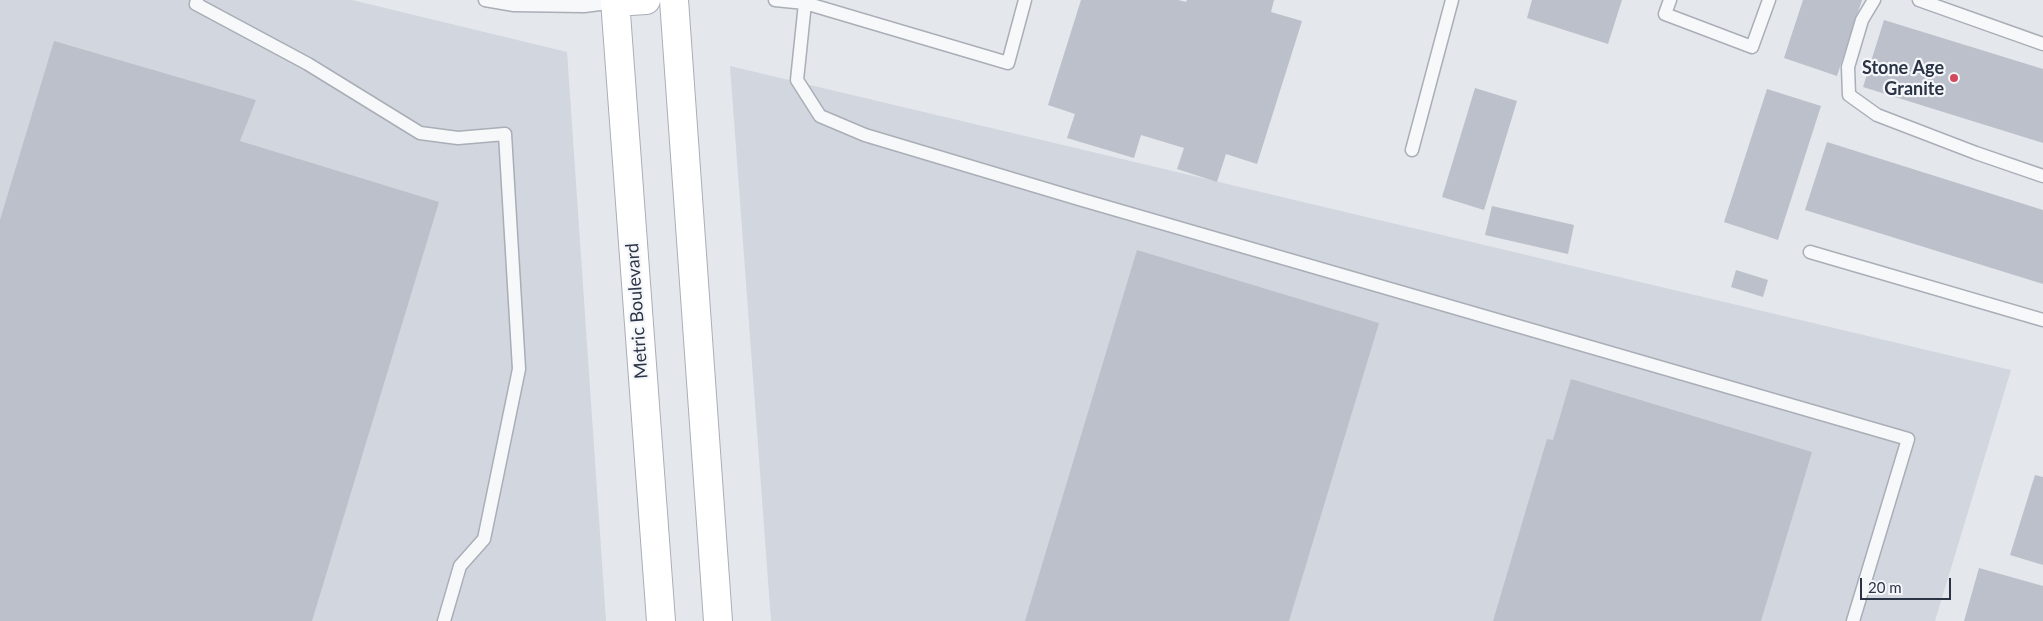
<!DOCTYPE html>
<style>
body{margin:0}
#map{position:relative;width:2043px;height:621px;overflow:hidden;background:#e4e7ec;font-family:Lato,sans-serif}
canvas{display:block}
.scale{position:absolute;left:1860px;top:578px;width:91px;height:22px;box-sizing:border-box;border:2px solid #2b3445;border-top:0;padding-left:6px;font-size:15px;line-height:18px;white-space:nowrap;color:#2b3445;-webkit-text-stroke:4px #f4f6f9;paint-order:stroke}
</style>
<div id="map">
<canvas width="2043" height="621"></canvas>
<div class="scale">20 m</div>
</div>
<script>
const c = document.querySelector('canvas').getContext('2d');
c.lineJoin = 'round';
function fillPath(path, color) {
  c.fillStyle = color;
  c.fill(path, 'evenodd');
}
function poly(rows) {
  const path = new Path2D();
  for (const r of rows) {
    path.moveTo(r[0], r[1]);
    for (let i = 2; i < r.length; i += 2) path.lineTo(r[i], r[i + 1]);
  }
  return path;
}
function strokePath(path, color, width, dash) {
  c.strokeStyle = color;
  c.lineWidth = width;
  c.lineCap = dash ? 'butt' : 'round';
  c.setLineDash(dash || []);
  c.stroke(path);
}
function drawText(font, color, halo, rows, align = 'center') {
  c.font = font + ' Lato,sans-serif';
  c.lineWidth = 4.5;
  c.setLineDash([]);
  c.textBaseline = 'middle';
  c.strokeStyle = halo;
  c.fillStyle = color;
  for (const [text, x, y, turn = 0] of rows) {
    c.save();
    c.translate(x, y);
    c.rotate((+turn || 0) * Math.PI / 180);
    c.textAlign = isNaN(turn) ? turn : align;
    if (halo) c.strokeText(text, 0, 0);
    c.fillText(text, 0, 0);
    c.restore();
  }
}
fillPath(poly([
 [0,0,352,0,567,52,606,621,0,621],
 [730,66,2011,370,1935,621,771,621]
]), '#d2d6de');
fillPath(poly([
 [1081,0,1178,0,1186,2,1187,0,1274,0,1271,12,1302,21,1257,164,1226,154,1217,182,1177,169,1184,148,1141,135,1134,158,1067,138,1075,114,1048,105],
 [1532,0,1622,0,1608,44,1527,18],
 [1803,0,1862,0,1837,76,1784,58],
 [1884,20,2043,69,2043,143,1863,87],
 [54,41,256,100,240,141,439,202,312,621,0,621,0,220],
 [1475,88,1517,101,1484,210,1442,197],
 [1767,89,1821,106,1778,240,1724,222],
 [1827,142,2043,210,2043,284,1805,210],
 [1492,206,1574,225,1568,254,1485,235],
 [1137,250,1379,323,1289,621,1025,621],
 [1736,270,1768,280,1763,297,1731,287],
 [1571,379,1812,452,1761,621,1493,621,1547,439,1553,440],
 [2035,475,2043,477,2043,565,2010,555],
 [1979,568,2043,586,2043,621,1964,621]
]), '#bbc0ca');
const service = poly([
 [197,0,196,4,308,64,420,133,458,138,505,134,519,369,484,539,460,566,444,621],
 [485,0,514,5,584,6,615,2],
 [775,0,805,3,797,80,820,116,865,135,1079,199,1908,439,1853,621],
 [1670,0,1665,14,1752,47,1769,0],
 [1874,0,1862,20,1848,67,1849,95,1877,115,1976,153,2043,176],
 [1919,0,2043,44],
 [805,3,1008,63,1025,0],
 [1412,150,1452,0],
 [1810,252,2043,320]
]);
const secondary = poly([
 [615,0,661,621],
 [674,0,718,621],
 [615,2,646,0]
]);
strokePath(service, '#a9aeb7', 15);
strokePath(secondary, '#a9aeb7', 30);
strokePath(service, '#f7f8fa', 12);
strokePath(secondary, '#fff', 28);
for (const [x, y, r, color] of [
 [1954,78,5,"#d1495b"]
]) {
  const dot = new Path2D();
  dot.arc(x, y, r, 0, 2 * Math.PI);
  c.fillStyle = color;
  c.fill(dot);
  strokePath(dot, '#f4f6f9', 2);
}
drawText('bold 18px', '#2b3445', '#f4f6f9', [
 ["Stone Age",1944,68],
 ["Granite",1944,89]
], 'right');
drawText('18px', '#2b3445', '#f4f6f9', [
 ["Metric Boulevard",637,311,-94]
]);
</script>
